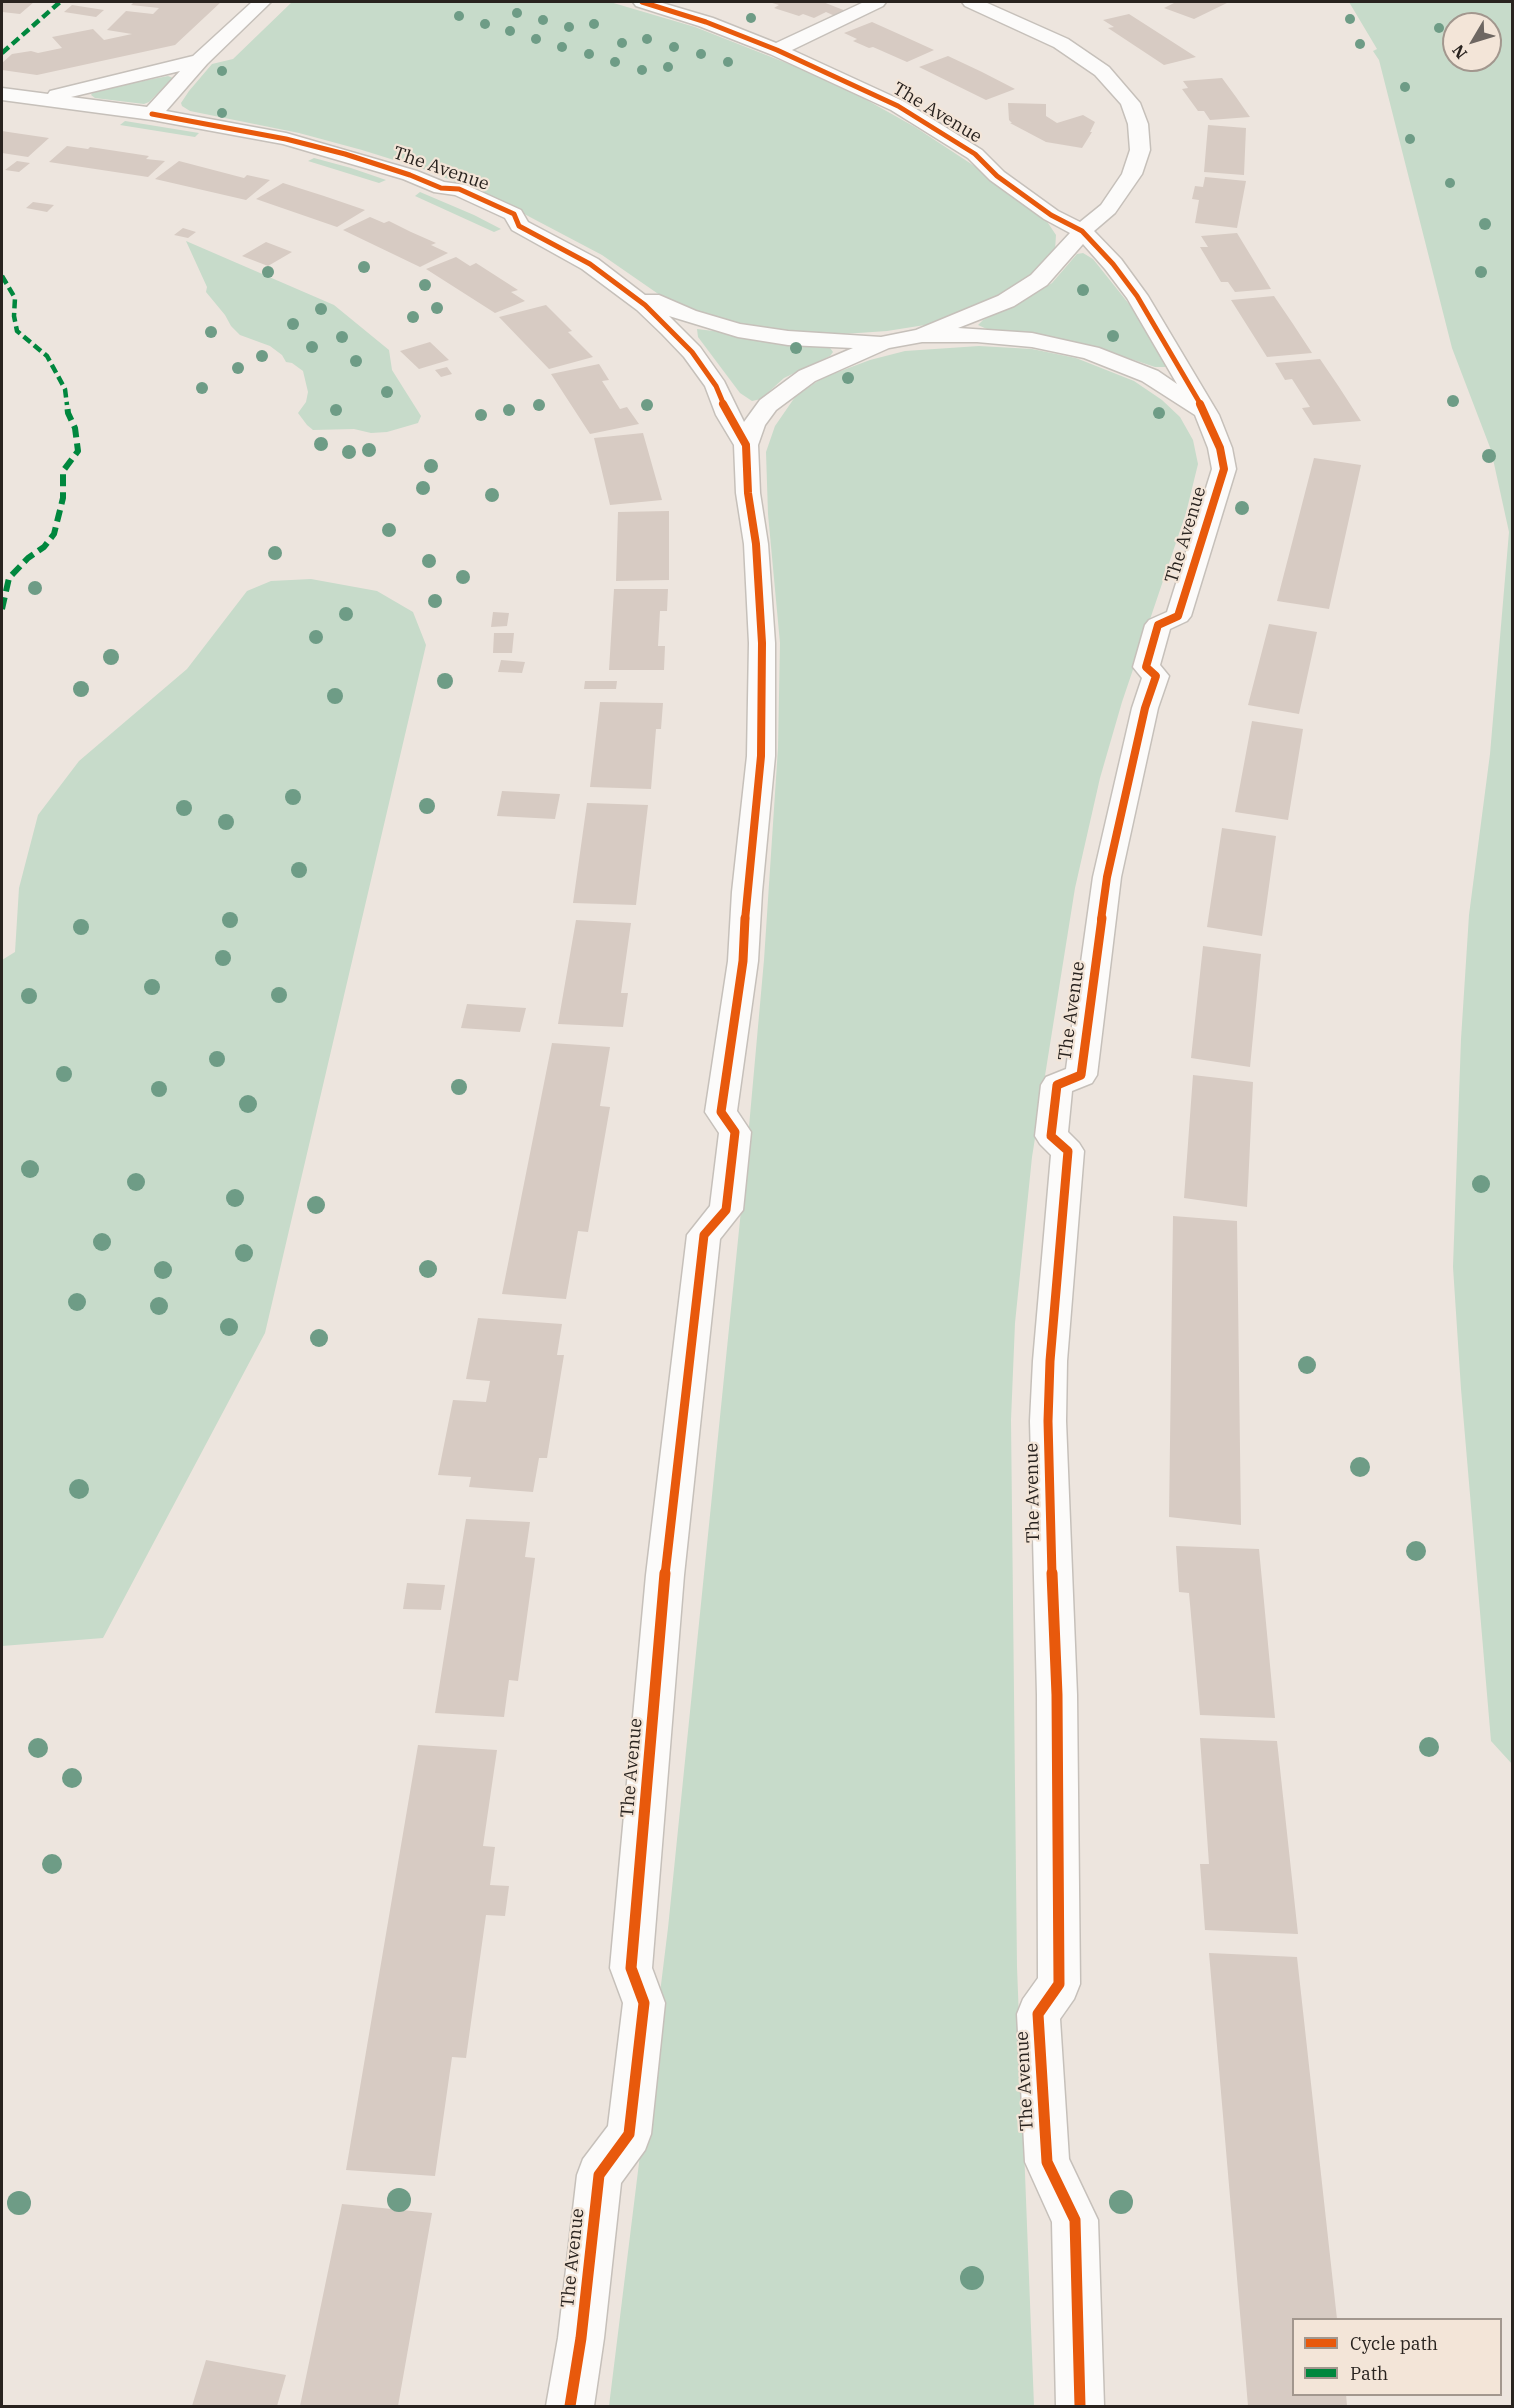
<!DOCTYPE html>
<style>
body{margin:0}
#map{position:relative;width:1514px;height:2408px;overflow:hidden;background:#ede5de;font-family:"IBM Plex Serif",serif}
canvas{display:block}
.frame{position:absolute;inset:0;border:3px solid #29231f;pointer-events:none}
.legend{position:absolute;left:1292px;top:2318px;width:210px;height:78px;box-sizing:border-box;background:#f3e5d8;border:2px solid #a2978e;margin:0;padding:8px 10px;list-style:none;font-size:18px;color:#29231f}
.legend li{display:flex;align-items:center;gap:12px;height:30px}
.legend b{width:30px;border:2px solid #a2978e}
.north{position:absolute;left:1442px;top:12px;width:60px;height:60px;box-sizing:border-box;background:#f3e5d8;border:2px solid #a2978e;border-radius:50%;rotate:232deg;font-size:16px;font-weight:700;line-height:24px;text-align:center;color:#29231f}
.north::after{content:'';display:block;margin:auto;width:21px;height:27px;background:#6e6762;clip-path:polygon(50% 0,100% 100%,50% 72%,0 100%)}
</style>
<div id="map">
<canvas width="1514" height="2408"></canvas>
<div class="frame"></div>
<ul class="legend">
<li><b style="height:8px;background:#e8590c"></b>Cycle path</li>
<li><b style="height:8px;background:#00873e"></b>Path</li>
</ul>
<div class="north">N</div>
</div>
<script>
const c = document.querySelector('canvas').getContext('2d');
c.lineJoin = 'round';
function fillPath(path, color) {
  c.fillStyle = color;
  c.fill(path, 'evenodd');
}
function poly(rows) {
  const path = new Path2D();
  for (const r of rows) {
    path.moveTo(r[0], r[1]);
    for (let i = 2; i < r.length; i += 2) path.lineTo(r[i], r[i + 1]);
  }
  return path;
}
function strokePath(path, color, width, dash) {
  c.strokeStyle = color;
  c.lineWidth = width;
  c.lineCap = dash ? 'butt' : 'round';
  c.setLineDash(dash || []);
  c.stroke(path);
}
function drawText(font, color, halo, rows, align = 'center') {
  c.font = font + ' "IBM Plex Serif",serif';
  c.lineWidth = 4.5;
  c.setLineDash([]);
  c.textBaseline = 'middle';
  c.strokeStyle = halo;
  c.fillStyle = color;
  for (const [text, x, y, turn = 0] of rows) {
    c.save();
    c.translate(x, y);
    c.rotate((+turn || 0) * Math.PI / 180);
    c.textAlign = isNaN(turn) ? turn : align;
    if (halo) c.strokeText(text, 0, 0);
    c.fillText(text, 0, 0);
    c.restore();
  }
}
fillPath(poly([
 [292,2,610,2,695,27,807,71,847,89,915,127,982,171,1044,217,1056,235,1055,250,1041,269,1005,295,944,320,925,325,887,331,829,335,792,333,727,323,667,300,602,255,492,197,426,170,362,150,299,133,190,111,182,106,181,103,189,91,212,64,233,59],
 [1349,2,1512,2,1512,1764,1491,1741,1461,1389,1453,1267,1461,1039,1469,915,1490,754,1509,532,1491,450,1452,348,1379,60,1373,51,1377,49],
 [1454,24,1490,24,1490,60,1454,60],
 [168,76,173,78,149,102,144,104,95,98,91,95,93,92,102,89],
 [125,121,199,133,195,137,120,125],
 [314,158,351,168,386,180,379,183,308,161],
 [420,192,474,215,501,229,494,232,415,196],
 [186,241,334,305,389,350,392,370,421,416,418,423,387,432,371,433,354,429,313,430,307,425,298,413,306,402,308,392,303,371,292,363,286,362,282,355,270,346,240,335,231,326,225,315,206,292,207,287],
 [1083,253,1093,259,1137,314,1165,362,1165,367,1155,367,1092,346,989,330,978,325,983,320,1020,303,1052,283,1077,254],
 [697,329,828,345,833,352,830,356,784,378,761,399,752,401,740,393,698,337],
 [979,346,1032,349,1076,358,1134,381,1162,400,1180,417,1193,440,1198,464,1186,513,1122,702,1100,778,1075,888,1032,1157,1015,1323,1011,1420,1017,1967,1034,2406,609,2406,668,1928,745,1171,764,960,778,748,780,643,768,514,766,452,775,426,795,397,822,378,870,360,905,351],
 [311,579,377,591,413,612,426,645,265,1333,103,1638,2,1646,2,960,15,952,19,888,38,815,79,761,187,669,247,591,271,581]
]), '#c7dbca');
fillPath(poly([
 [2,2,34,2,20,14,2,12],
 [134,2,221,2,175,45,37,75,2,70,2,63,12,54,31,51,38,53,62,48,52,37,93,29,104,40,132,34,107,30,126,11,153,14,159,8,131,5],
 [769,2,823,2,846,11,835,16,826,12,814,18,803,14,799,16,774,8,779,5],
 [1176,2,1229,2,1194,19,1164,8],
 [72,5,104,10,96,17,64,12],
 [1129,14,1168,39,1196,57,1164,65,1108,28,1114,27,1103,20],
 [872,22,901,35,934,50,907,62,873,47,869,48,853,41,857,39,844,33],
 [948,56,982,72,1015,89,986,100,919,67],
 [1222,78,1236,97,1250,117,1210,120,1204,111,1198,111,1182,89,1188,88,1183,81],
 [1008,103,1046,104,1046,116,1057,123,1083,115,1095,122,1090,132,1092,132,1082,148,1046,142,1010,123,1012,123,1009,120],
 [1208,125,1246,128,1244,175,1204,172],
 [2,131,15,133,49,138,28,157,2,153],
 [67,146,88,149,90,147,149,156,146,159,165,161,148,177,49,162],
 [17,161,30,163,19,172,5,170],
 [179,161,244,178,247,175,270,180,246,200,155,179],
 [1205,177,1246,181,1237,228,1195,223,1199,200,1192,199,1195,186,1203,187],
 [283,183,324,196,365,210,337,227,256,199],
 [33,202,54,205,47,212,26,208],
 [370,217,384,223,389,221,411,232,436,243,431,245,448,253,420,267,343,230],
 [183,228,196,232,188,238,174,235],
 [1237,233,1271,289,1235,292,1228,282,1221,282,1200,247,1208,247,1201,236],
 [266,242,292,252,268,266,242,256],
 [456,257,470,266,476,263,518,290,511,292,525,301,495,313,426,269],
 [1274,296,1293,324,1312,353,1267,357,1231,300],
 [546,305,572,331,568,332,593,357,549,369,499,317],
 [430,342,449,360,419,369,400,351],
 [1320,359,1339,387,1361,421,1313,425,1302,408,1310,407,1292,379,1285,380,1275,363],
 [599,364,609,380,602,381,620,409,627,407,639,424,590,434,551,374],
 [447,367,452,374,441,377,435,370],
 [643,433,662,500,610,505,594,438],
 [1314,458,1361,465,1329,609,1277,601],
 [669,511,669,580,616,581,618,512],
 [614,589,668,589,667,611,660,611,658,646,665,646,664,670,609,670],
 [493,612,509,613,507,626,491,627],
 [1269,624,1317,632,1299,714,1248,705],
 [494,633,514,633,512,653,493,653],
 [501,660,525,662,522,673,498,672],
 [585,681,617,681,616,689,584,689],
 [600,702,663,703,661,729,656,729,651,789,590,787],
 [1252,721,1303,729,1288,820,1235,812],
 [502,791,560,794,555,819,497,816],
 [587,803,648,805,636,905,573,903],
 [1222,828,1276,836,1262,936,1207,927],
 [576,920,631,923,621,993,628,993,623,1027,558,1024],
 [1203,946,1261,954,1250,1067,1191,1058],
 [467,1004,526,1008,520,1032,461,1028],
 [552,1043,610,1047,600,1106,610,1107,588,1232,578,1231,566,1299,502,1294],
 [1193,1075,1253,1082,1247,1207,1184,1198],
 [1173,1216,1237,1221,1241,1525,1169,1517],
 [478,1318,562,1324,557,1355,564,1355,547,1458,539,1458,533,1492,469,1487,471,1477,438,1475,453,1400,486,1402,490,1381,466,1379],
 [466,1519,530,1522,525,1557,535,1558,534,1566,518,1681,509,1680,504,1717,435,1713],
 [1176,1546,1259,1549,1275,1718,1200,1715,1189,1593,1179,1592],
 [407,1583,445,1585,441,1610,403,1609],
 [1200,1738,1277,1741,1298,1934,1205,1930,1200,1864,1209,1864],
 [418,1745,497,1750,483,1846,495,1847,490,1885,509,1886,505,1916,486,1915,466,2058,452,2057,435,2176,346,2170],
 [1209,1953,1297,1957,1337,2319,1293,2319,1293,2394,1346,2394,1347,2406,1248,2406],
 [342,2204,432,2213,398,2406,300,2406],
 [206,2360,286,2375,277,2406,192,2406]
]), '#d7cbc3');
const minor = poly([
 [252,2,271,2,207,64,166,111,286,133,417,171,444,182,466,185,521,210,528,222,598,259,645,295,659,295,696,311,740,324,788,331,881,337,916,330,998,296,1031,275,1070,233,1044,219,990,180,968,158,891,110,770,54,699,26,636,6,633,2,659,2,713,18,776,43,864,2,886,2,883,6,792,50,905,102,982,150,1004,172,1058,211,1080,222,1101,205,1122,174,1130,150,1128,124,1121,104,1095,75,1054,47,965,6,962,2,985,2,1068,39,1109,67,1140,103,1148,124,1150,150,1142,174,1115,213,1094,231,1121,259,1148,296,1219,415,1232,448,1236,469,1191,616,1187,621,1170,629,1160,665,1169,676,1158,708,1121,877,1097,1075,1092,1083,1072,1091,1068,1132,1079,1143,1084,1151,1067,1361,1066,1421,1077,1695,1080,1984,1074,1999,1060,2019,1069,2159,1098,2220,1104,2406,1056,2406,1052,2222,1025,2162,1017,2014,1023,1999,1038,1978,1037,1695,1030,1421,1033,1361,1051,1155,1040,1144,1035,1136,1041,1085,1046,1077,1066,1069,1093,877,1132,708,1142,678,1133,667,1145,625,1149,620,1167,612,1212,469,1208,448,1195,415,1142,381,1084,358,1032,347,977,342,922,342,889,348,815,381,776,410,765,425,758,445,760,493,768,544,775,643,775,756,762,892,758,961,737,1111,751,1132,743,1210,720,1239,684,1575,652,1968,665,2003,651,2134,645,2150,621,2183,604,2338,594,2406,546,2406,558,2338,577,2175,583,2159,608,2126,623,2003,610,1968,646,1575,687,1235,710,1206,719,1133,705,1112,728,961,732,892,747,756,749,643,744,544,736,493,734,445,716,415,705,386,684,357,662,334,637,310,582,269,512,230,505,218,455,195,434,192,403,179,283,144,152,120,2,100,2,88,48,94,50,91,193,56,252,2],
 [180,71,147,107,71,97,180,71],
 [1083,244,1105,269,1127,298,1177,384,1158,371,1099,348,1032,333,958,328,1014,306,1047,285,1083,244],
 [669,316,738,337,788,345,853,348,799,371,760,400,744,422,724,381,700,347,669,316]
]);
strokePath(minor, '#c6c0ba', 3);
fillPath(minor, '#fcfbfa');
strokePath(poly([
 [2,53,60,2],
 [2,276,15,298,14,316,17,331,47,356,65,389,67,405]
]), '#00873e', 4.5, [9, 4.5]);
strokePath(poly([
 [2,609,9,578,28,558,44,547,54,534,63,498,63,471,78,451,75,428,68,413,67,404]
]), '#00873e', 6, [12, 6]);
strokePath(poly([
 [642,2,706,22,777,50,898,106,975,154,997,176,1051,215,1082,231,1113,264,1137,296,1201,405],
 [152,114,286,139,345,154,410,175,441,188,459,189,514,214,519,226,590,264,645,305,692,352,716,386,724,405]
]), '#e8590c', 5);
strokePath(poly([
 [723,404,746,445,748,493,756,544,762,643,761,756,745,920],
 [1101,920,1107,877,1145,708,1156,676,1146,667,1158,625,1178,616,1224,469,1220,448,1200,404]
]), '#e8590c', 8);
strokePath(poly([
 [665,1575,704,1235,726,1210,735,1132,721,1112,743,961,745,918],
 [1052,1575,1048,1421,1050,1361,1068,1151,1051,1136,1057,1085,1081,1075,1102,918]
]), '#e8590c', 9);
strokePath(poly([
 [1052,1573,1057,1695,1059,1984,1038,2014,1047,2162,1075,2220,1080,2406],
 [570,2406,581,2338,599,2175,629,2134,644,2003,631,1968,665,1573]
]), '#e8590c', 11);
c.fillStyle = '#6e9c86';
for (const [x, y, r] of [
 [517,13,5],
 [459,16,5],
 [751,18,5],
 [1350,19,5],
 [543,20,5],
 [485,24,5],
 [594,24,5],
 [569,27,5],
 [1439,28,5],
 [510,31,5],
 [536,39,5],
 [647,39,5],
 [622,43,5],
 [1360,44,5],
 [562,47,5],
 [674,47,5],
 [589,54,5],
 [701,54,5],
 [615,62,5],
 [728,62,5],
 [668,67,5],
 [642,70,5],
 [222,71,5],
 [1405,87,5],
 [222,113,5],
 [1410,139,5],
 [1450,183,5],
 [1485,224,6],
 [364,267,6],
 [268,272,6],
 [1481,272,6],
 [425,285,6],
 [1083,290,6],
 [437,308,6],
 [321,309,6],
 [413,317,6],
 [293,324,6],
 [211,332,6],
 [1113,336,6],
 [342,337,6],
 [312,347,6],
 [796,348,6],
 [262,356,6],
 [356,361,6],
 [238,368,6],
 [848,378,6],
 [202,388,6],
 [387,392,6],
 [1453,401,6],
 [539,405,6],
 [647,405,6],
 [336,410,6],
 [509,410,6],
 [1159,413,6],
 [481,415,6],
 [321,444,7],
 [369,450,7],
 [349,452,7],
 [1489,456,7],
 [431,466,7],
 [423,488,7],
 [492,495,7],
 [1242,508,7],
 [389,530,7],
 [275,553,7],
 [429,561,7],
 [463,577,7],
 [35,588,7],
 [435,601,7],
 [346,614,7],
 [316,637,7],
 [111,657,8],
 [445,681,8],
 [81,689,8],
 [335,696,8],
 [293,797,8],
 [427,806,8],
 [184,808,8],
 [226,822,8],
 [299,870,8],
 [230,920,8],
 [81,927,8],
 [223,958,8],
 [152,987,8],
 [279,995,8],
 [29,996,8],
 [217,1059,8],
 [64,1074,8],
 [459,1087,8],
 [159,1089,8],
 [248,1104,9],
 [30,1169,9],
 [136,1182,9],
 [1481,1184,9],
 [235,1198,9],
 [316,1205,9],
 [102,1242,9],
 [244,1253,9],
 [428,1269,9],
 [163,1270,9],
 [77,1302,9],
 [159,1306,9],
 [229,1327,9],
 [319,1338,9],
 [1307,1365,9],
 [1360,1467,10],
 [79,1489,10],
 [1416,1551,10],
 [1429,1747,10],
 [38,1748,10],
 [72,1778,10],
 [52,1864,10],
 [399,2200,12],
 [1121,2202,12],
 [19,2203,12],
 [972,2278,12]
]) {
  c.beginPath();
  c.arc(x, y, r, 0, 2 * Math.PI);
  c.fill();
}
drawText('18px', '#29231f', '#f3e5d8', [
 ["The Avenue",937,113,31],
 ["The Avenue",441,169,19],
 ["The Avenue",1186,535,-73],
 ["The Avenue",1072,1011,-82],
 ["The Avenue",1033,1493,-91],
 ["The Avenue",632,1768,-85],
 ["The Avenue",1025,2081,-93],
 ["The Avenue",573,2258,-84]
]);
</script>
